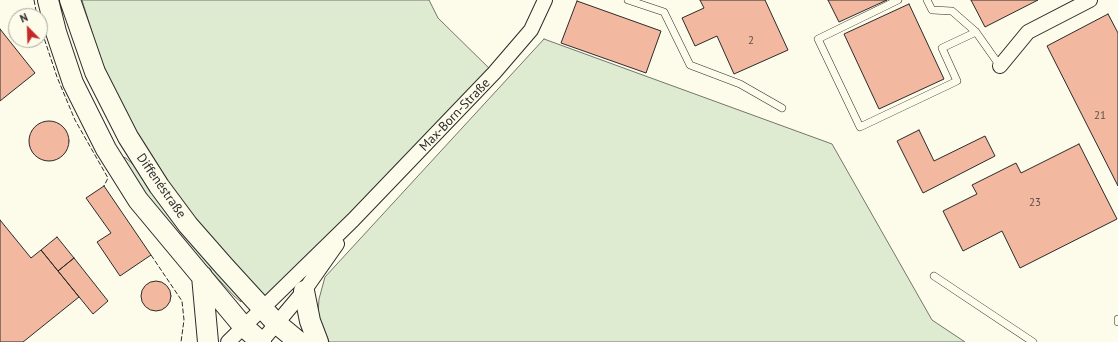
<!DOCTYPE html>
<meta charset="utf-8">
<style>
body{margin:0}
#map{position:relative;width:1118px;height:342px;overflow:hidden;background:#fdfbea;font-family:"PT Sans",sans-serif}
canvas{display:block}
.north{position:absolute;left:8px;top:8px;width:40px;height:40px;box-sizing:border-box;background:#fdfbea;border:1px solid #a9a89e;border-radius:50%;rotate:337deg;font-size:11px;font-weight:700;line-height:16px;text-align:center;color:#2b2b2b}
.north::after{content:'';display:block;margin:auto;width:14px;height:18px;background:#c62828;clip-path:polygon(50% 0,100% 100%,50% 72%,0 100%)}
</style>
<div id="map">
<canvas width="1118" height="342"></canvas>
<div class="north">N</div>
</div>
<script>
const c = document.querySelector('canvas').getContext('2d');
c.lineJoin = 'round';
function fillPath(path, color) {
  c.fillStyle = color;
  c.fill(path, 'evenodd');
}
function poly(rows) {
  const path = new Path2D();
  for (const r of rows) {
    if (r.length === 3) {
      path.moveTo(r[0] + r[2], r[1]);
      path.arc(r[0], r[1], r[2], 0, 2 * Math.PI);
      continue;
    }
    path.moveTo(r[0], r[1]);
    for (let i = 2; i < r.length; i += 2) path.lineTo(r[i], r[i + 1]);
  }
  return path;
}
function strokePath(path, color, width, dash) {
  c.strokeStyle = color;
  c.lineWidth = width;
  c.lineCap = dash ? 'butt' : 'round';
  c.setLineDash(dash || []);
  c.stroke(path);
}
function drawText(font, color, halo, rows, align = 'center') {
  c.font = font + ' "PT Sans",sans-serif';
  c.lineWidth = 3;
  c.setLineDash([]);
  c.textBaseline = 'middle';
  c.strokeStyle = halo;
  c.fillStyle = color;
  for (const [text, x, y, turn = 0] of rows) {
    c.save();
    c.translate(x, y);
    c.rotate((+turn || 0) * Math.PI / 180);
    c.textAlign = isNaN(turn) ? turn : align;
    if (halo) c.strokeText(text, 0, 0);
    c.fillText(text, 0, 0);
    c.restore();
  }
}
const green = poly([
 [82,0,429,0,438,18,494,73,262,309,224,266,133,133,100,58,82,0],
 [544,39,832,144,932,320,965,342,329,342,318,314,319,299,325,277,544,39],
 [123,157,126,158,136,167,241,300,241,302,234,296,160,216,145,196,123,157]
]);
fillPath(green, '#deebd1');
strokePath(green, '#74746e', 1);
const building = poly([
 [700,0,765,0,788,50,734,74,717,36,695,46,682,18,704,8,700,0],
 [828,0,887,0,839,22,828,0],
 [971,0,1038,0,985,27,971,0],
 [577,1,661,31,646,73,561,43,577,1],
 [909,4,944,79,879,109,844,34,909,4],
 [1108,14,1118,33,1118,186,1047,46,1108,14],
 [0,29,35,73,0,101,0,29],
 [49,141,20],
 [919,130,934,161,985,136,995,156,923,193,897,141,919,130],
 [1079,144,1117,219,1020,268,1002,231,963,251,943,211,977,194,972,185,1016,163,1021,173,1079,144],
 [104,186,151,255,120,276,97,242,111,233,86,198,104,186],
 [0,220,31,258,41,250,79,297,23,342,0,342,0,220],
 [57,237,74,258,58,271,41,250,57,237],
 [74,258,108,301,93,314,58,271,74,258],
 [156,296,15]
]);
fillPath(building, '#f2b8a0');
strokePath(building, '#2b2b2b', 1);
const lane = poly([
 [628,0,664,12,690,65,740,84,782,108],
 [898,0,818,39,860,127,957,81,942,48,976,32],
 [927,0,932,10,952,11,976,32,1000,66],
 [934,276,1033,342],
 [1118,319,1118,322]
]);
const street = poly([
 [1000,66,1028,32,1090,0],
 [228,342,353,220,494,73,531,30,545,0],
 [261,342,304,291,337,244]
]);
const secondary = poly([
 [48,0,56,32,73,83,106,149,138,200,243,326,261,342],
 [70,0,95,72,128,137,159,186,188,225,224,266,276,323,299,342],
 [202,276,208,342],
 [304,291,310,321,318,342]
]);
strokePath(lane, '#2b2b2b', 8);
strokePath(street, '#2b2b2b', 16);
strokePath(secondary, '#2b2b2b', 22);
strokePath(lane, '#fdfbea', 7);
strokePath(street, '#fdfbea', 14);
strokePath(secondary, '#fdfbea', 20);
strokePath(poly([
 [34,0,37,16],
 [40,26,57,77,75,120,108,178,104,186],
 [151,255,182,301,184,320,181,342]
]), '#2b2b2b', 1, [5, 2]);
drawText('11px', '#5d4e48', null, [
 ["2",751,41],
 ["21",1100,116],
 ["23",1035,203]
]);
drawText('13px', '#2b2b2b', '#fdfbea', [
 ["Max-Born-Straße",455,115,-46],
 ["Diffenéstraße",161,186,55]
]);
</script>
